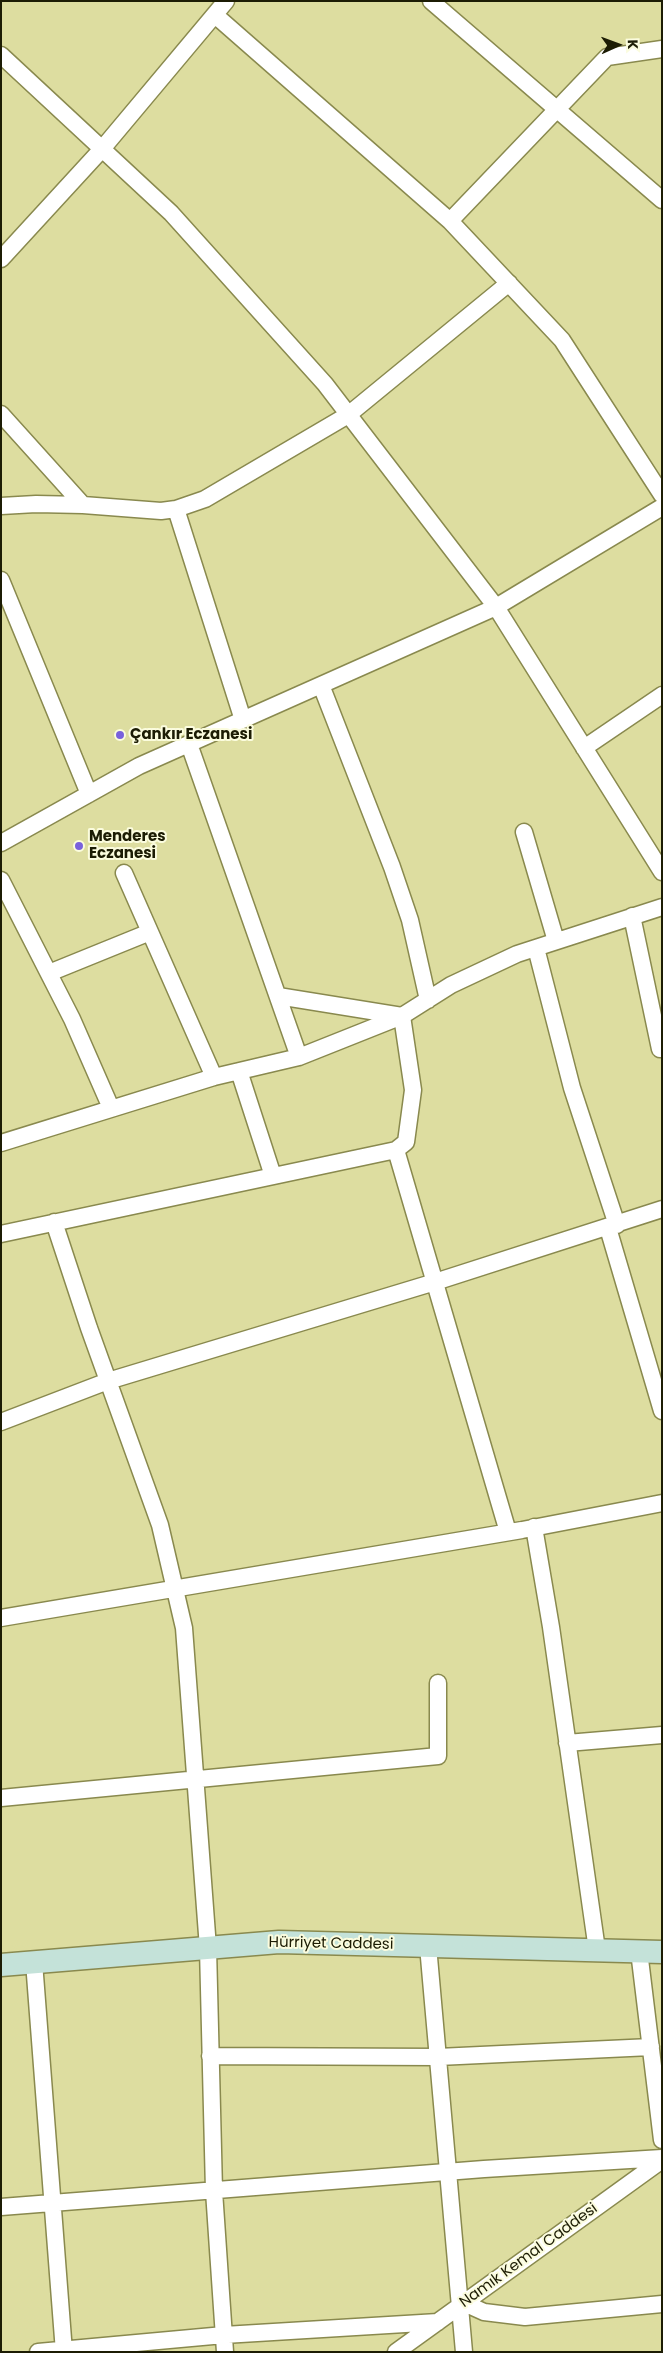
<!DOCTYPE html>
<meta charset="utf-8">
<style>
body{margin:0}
#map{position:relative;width:663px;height:2353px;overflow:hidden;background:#dddda0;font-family:Poppins,sans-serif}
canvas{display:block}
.frame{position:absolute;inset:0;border:2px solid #1c1c04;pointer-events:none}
.north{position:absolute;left:593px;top:20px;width:50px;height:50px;-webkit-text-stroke:4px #fbfcde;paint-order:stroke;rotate:88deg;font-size:14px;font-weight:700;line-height:20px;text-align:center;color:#1c1c04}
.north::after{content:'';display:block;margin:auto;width:18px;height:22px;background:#1c1c04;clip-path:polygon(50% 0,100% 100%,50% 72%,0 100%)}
</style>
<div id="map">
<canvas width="663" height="2353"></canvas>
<div class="frame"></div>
<div class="north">K</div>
</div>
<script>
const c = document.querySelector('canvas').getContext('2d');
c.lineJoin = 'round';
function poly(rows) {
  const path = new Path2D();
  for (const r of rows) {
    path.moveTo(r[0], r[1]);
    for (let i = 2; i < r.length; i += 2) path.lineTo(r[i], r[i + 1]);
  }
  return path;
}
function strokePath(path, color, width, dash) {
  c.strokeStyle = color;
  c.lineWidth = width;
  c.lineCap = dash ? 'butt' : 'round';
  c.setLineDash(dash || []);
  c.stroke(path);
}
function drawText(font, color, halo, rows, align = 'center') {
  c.font = font + ' Poppins,sans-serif';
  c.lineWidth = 4;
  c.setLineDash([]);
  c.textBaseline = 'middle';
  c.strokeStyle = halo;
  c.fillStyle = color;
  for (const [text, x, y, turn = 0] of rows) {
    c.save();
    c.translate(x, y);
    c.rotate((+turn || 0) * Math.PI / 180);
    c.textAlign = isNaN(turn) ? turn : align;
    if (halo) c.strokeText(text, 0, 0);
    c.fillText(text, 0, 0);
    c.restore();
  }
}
const street = poly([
 [431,1,662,200],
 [215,15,450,221,562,340,662,495],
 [1,55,171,213,325,384,496,607,662,872],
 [450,221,607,57,662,49],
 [1,259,102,149,226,1],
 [1,414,83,505],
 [1,506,36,504,83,505,161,511,176,509,205,499,348,415,509,283],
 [176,509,243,720],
 [1,580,89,794],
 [321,685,392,867,410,920,428,1000],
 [189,744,299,1057],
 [584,748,662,695],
 [524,832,556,941],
 [1,843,139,766,496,607,662,507],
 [124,873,214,1077],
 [1,880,72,1019,111,1108],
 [632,916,660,1049],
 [536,948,572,1088,617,1225],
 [49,973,150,932],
 [278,996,402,1016],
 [239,1071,273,1176],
 [1,1143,214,1077,299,1057,402,1016],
 [396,1150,508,1532],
 [54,1222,89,1328,160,1525,184,1628,208,1948,214,2191,225,2352],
 [608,1228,662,1411],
 [1,1234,396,1150,406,1142,413,1090,402,1016,451,985,517,954,662,907],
 [1,1422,108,1381,435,1282,662,1209],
 [534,1527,551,1627,597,1950],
 [1,1618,522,1530,662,1503],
 [567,1743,662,1735],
 [1,1798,438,1756,438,1683],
 [428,1946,464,2352],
 [639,1951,662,2140],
 [34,1962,64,2352],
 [210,2056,438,2057,651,2047],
 [1,2207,484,2169,662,2158],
 [464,2303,484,2312,525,2317,662,2304],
 [38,2352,224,2335,438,2322],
 [396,2352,662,2160]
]);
const secondary = poly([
 [1,1965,279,1942,662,1952]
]);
strokePath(street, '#89894e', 19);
strokePath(secondary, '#89894e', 25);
strokePath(street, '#fff', 16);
strokePath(secondary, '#c4e2d9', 22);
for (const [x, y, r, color] of [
 [120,735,5,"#7961dc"],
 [79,846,5,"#7961dc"]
]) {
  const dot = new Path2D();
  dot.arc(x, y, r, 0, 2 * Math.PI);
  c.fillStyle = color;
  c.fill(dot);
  strokePath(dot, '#fbfcde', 2);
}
drawText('bold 15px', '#1c1c04', '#fbfcde', [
 ["Çankır Eczanesi",130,735],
 ["Menderes",89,837],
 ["Eczanesi",89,854]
], 'left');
drawText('15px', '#1c1c04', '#fbfcde', [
 ["Hürriyet Caddesi",331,1944,1],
 ["Namık Kemal Caddesi",529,2256,-36]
]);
</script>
